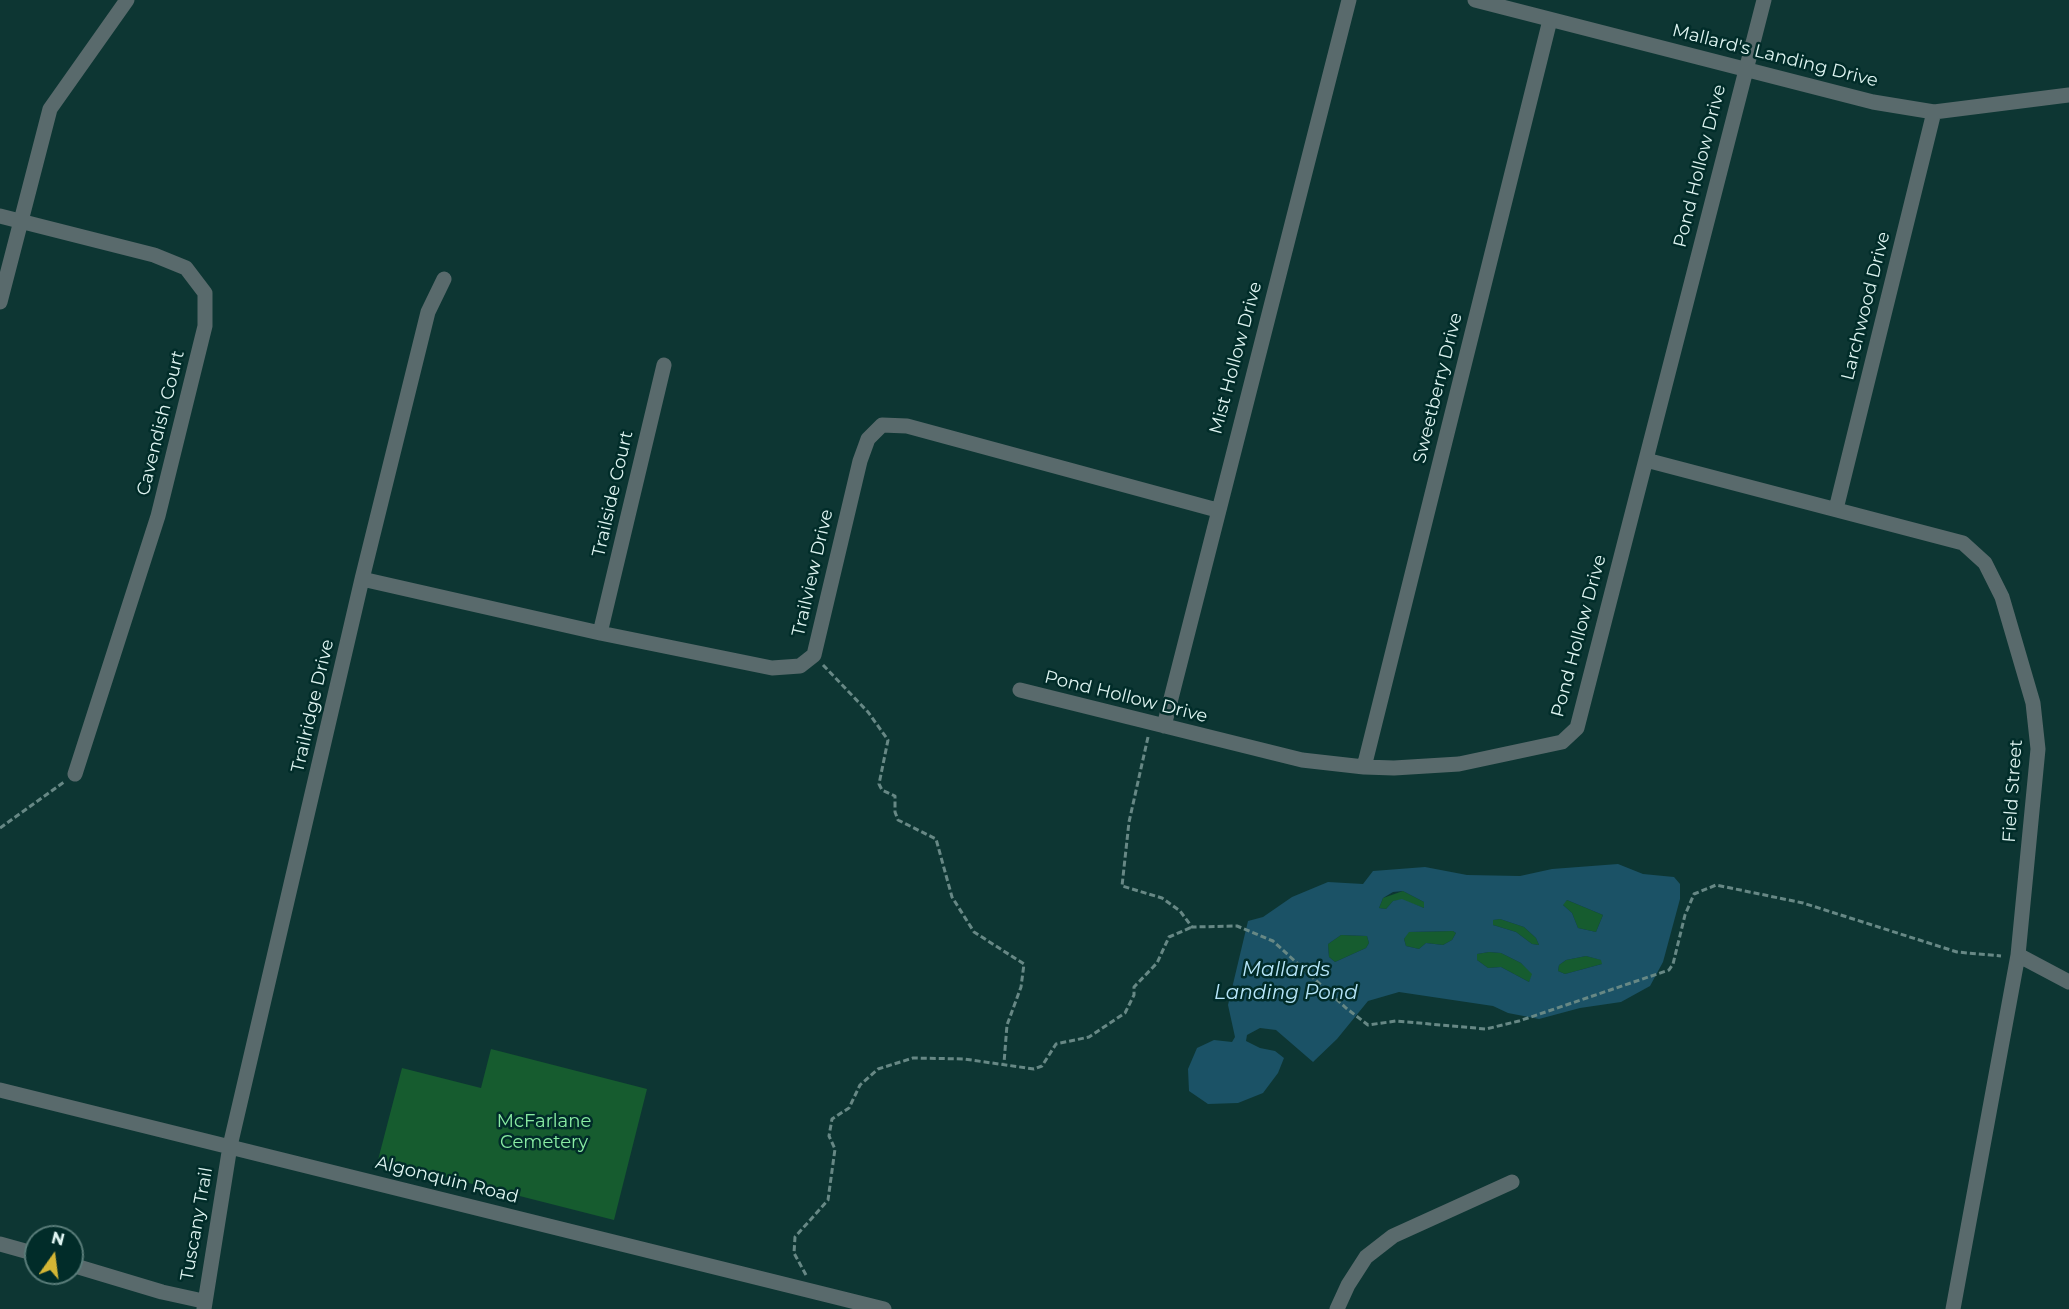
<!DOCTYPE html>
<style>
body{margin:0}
#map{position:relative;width:2069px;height:1309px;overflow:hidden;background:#0d3633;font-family:Montserrat,sans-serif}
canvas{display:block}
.north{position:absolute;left:24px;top:1225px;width:60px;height:60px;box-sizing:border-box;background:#012c29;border:2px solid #597c79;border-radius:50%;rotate:14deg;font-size:16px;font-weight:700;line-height:24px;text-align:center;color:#def4f1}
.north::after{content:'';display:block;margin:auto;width:21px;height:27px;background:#d4b635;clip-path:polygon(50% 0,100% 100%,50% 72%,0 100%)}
</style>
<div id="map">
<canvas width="2069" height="1309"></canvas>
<div class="north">N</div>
</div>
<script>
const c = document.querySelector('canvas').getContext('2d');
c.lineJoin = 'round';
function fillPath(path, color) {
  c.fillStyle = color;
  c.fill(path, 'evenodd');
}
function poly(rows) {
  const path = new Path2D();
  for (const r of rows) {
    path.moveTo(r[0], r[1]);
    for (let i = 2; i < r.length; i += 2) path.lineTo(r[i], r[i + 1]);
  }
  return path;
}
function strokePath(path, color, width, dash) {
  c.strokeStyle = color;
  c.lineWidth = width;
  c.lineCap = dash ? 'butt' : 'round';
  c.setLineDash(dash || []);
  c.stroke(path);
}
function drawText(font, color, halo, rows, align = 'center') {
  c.font = font + ' Montserrat,sans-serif';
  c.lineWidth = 5;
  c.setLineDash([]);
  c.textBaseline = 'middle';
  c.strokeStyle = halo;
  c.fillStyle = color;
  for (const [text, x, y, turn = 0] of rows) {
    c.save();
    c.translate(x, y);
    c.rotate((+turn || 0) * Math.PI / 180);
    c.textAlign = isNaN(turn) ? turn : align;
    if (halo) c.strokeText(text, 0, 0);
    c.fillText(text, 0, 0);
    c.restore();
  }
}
fillPath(poly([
 [1403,891,1424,902,1424,908,1402,900,1393,901,1386,909,1379,908,1383,898],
 [1567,900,1603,915,1596,932,1578,928,1572,913,1562,904],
 [1500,919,1524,927,1536,938,1539,945,1532,944,1516,932,1493,925,1492,920],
 [1453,931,1456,933,1452,940,1443,945,1426,943,1419,949,1406,946,1404,939,1408,932],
 [1341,935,1367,936,1369,943,1366,948,1335,962,1329,957,1328,944],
 [1489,952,1501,953,1521,963,1533,974,1529,982,1501,967,1488,968,1477,960,1477,954],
 [1586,956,1602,960,1602,964,1565,974,1558,971,1559,965,1566,960],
 [491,1049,647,1089,614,1220,378,1160,402,1068,481,1088]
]), '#165c2f');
fillPath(poly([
 [1618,864,1643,874,1674,877,1680,884,1680,899,1663,962,1650,986,1621,1002,1580,1008,1539,1019,1508,1013,1493,1006,1399,992,1368,1001,1337,1039,1313,1062,1276,1030,1260,1028,1247,1035,1246,1041,1260,1048,1275,1051,1284,1058,1278,1073,1263,1093,1238,1103,1208,1104,1189,1091,1188,1069,1197,1048,1214,1040,1232,1042,1235,1037,1228,1005,1248,921,1263,917,1292,897,1328,882,1363,884,1373,871,1425,867,1467,875,1520,876,1552,869],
 [1403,891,1424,902,1424,908,1402,899,1393,901,1386,909,1379,908,1383,898,1393,892],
 [1567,900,1603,915,1596,932,1578,928,1572,913,1563,905],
 [1500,919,1524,927,1536,938,1539,945,1532,944,1516,932,1493,925,1493,920],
 [1453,931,1456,933,1452,940,1443,945,1426,943,1419,949,1406,946,1404,939,1409,932],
 [1341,935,1367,936,1369,943,1366,948,1335,962,1329,957,1328,944],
 [1489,952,1501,953,1521,963,1532,974,1529,982,1501,967,1488,968,1477,960,1477,954],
 [1586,956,1601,960,1602,964,1565,974,1558,971,1559,965,1566,960]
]), '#1b5266');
strokePath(poly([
 [823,665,868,712,888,740,879,784,882,790,895,796,895,812,898,820,936,839,952,897,974,932,1024,964,1021,987,1007,1025,1004,1063],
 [1148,737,1129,822,1122,886,1162,898,1180,911,1192,927,1237,926,1273,941,1346,1008,1368,1025,1396,1021,1486,1029,1519,1021,1669,970,1673,964,1685,915,1694,894,1716,885,1803,903,1957,952,2001,956],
 [0,828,64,782],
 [806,1275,794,1253,795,1237,828,1200,835,1149,829,1136,832,1119,849,1108,860,1085,878,1069,913,1058,964,1059,1034,1069,1042,1066,1056,1044,1089,1037,1125,1013,1134,995,1134,987,1157,963,1169,937,1192,927]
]), '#678885', 3, [6, 3]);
strokePath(poly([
 [1475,0,1873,102,1934,112,2069,95],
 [0,216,154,255,186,268,205,293,205,326,158,516,75,774],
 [0,302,50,109,127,0],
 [1646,460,1963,543,1985,563,2002,597,2033,703,2038,749,2018,955,1953,1309],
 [1836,509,1934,112],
 [362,579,600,633,772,668,800,666,814,655,860,461,868,439,882,425,907,426,1217,510],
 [600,633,664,365],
 [1020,690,1302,760,1364,767,1394,768,1459,764,1562,742,1577,728,1764,0],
 [1164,726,1349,0],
 [1364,767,1550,20],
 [2018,955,2069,982],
 [0,1090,884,1309],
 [0,1244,36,1254],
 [72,1265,162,1292,203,1301],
 [204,1309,230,1146,362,579,428,312,444,279],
 [1337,1309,1348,1285,1366,1257,1393,1236,1512,1182]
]), '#596a6c', 15);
drawText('18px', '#def4f1', '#012c29', [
 ["Mallard's Landing Drive",1775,56,14],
 ["Pond Hollow Drive",1700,166,-76],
 ["Larchwood Drive",1866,306,-76],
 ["Mist Hollow Drive",1236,358,-75],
 ["Sweetberry Drive",1438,388,-76],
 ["Cavendish Court",161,423,-76],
 ["Trailside Court",613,494,-77],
 ["Trailview Drive",813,573,-77],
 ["Pond Hollow Drive",1579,636,-75],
 ["Pond Hollow Drive",1126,697,14],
 ["Trailridge Drive",313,706,-77],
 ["Field Street",2013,791,-86],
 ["Algonquin Road",447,1180,14],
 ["Tuscany Trail",197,1224,-80]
]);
drawText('18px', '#89eca3', '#012c29', [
 ["McFarlane",544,1122],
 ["Cemetery",544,1143]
]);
drawText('italic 20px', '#b7e6fa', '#012c29', [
 ["Mallards",1286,970],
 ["Landing Pond",1286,993]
]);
</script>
